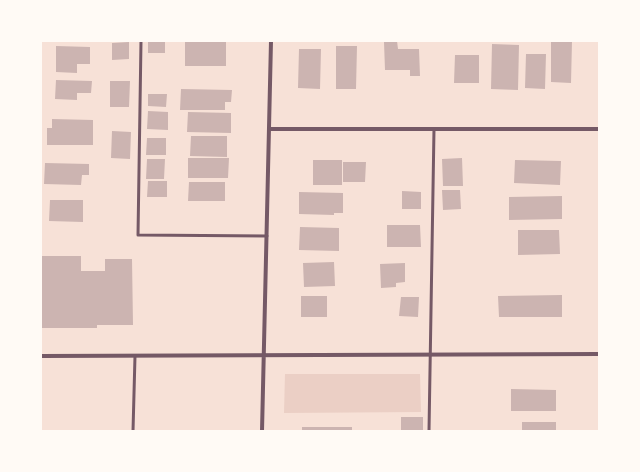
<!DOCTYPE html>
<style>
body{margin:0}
#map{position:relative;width:640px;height:472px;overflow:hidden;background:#f7e1d7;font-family:"Fira Sans Condensed",sans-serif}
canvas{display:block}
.frame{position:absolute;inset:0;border:42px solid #fffaf5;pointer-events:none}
</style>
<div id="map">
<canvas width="640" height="472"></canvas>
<div class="frame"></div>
</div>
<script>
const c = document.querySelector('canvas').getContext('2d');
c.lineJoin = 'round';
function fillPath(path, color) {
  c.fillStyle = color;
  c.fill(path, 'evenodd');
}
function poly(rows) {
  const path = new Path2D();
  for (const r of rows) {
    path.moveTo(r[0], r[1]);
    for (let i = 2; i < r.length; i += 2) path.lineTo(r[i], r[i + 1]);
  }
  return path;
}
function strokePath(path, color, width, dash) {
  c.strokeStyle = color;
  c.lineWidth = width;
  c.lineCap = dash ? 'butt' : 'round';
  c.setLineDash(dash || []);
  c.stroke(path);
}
fillPath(poly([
 [285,374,420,374,421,412,284,413]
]), '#ebcfc5');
fillPath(poly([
 [148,41,165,41,165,53,148,53],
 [226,41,226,66,185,66,185,42],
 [397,41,398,49,419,49,420,76,410,76,410,70,385,70,384,42],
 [551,41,572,41,571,83,551,82],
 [129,42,129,59,112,60,112,43],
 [492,44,519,45,518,90,491,89],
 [56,46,90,47,90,64,77,64,77,73,56,72],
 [336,46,357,46,356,89,336,89],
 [299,49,321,49,320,89,298,88],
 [526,54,546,54,545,89,525,88],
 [455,55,479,55,479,83,454,83],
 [56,80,92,81,91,93,77,93,77,100,55,99],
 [110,81,130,81,129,107,110,107],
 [181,89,232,90,231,102,225,102,225,110,180,110],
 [148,94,167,94,166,107,148,106],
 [148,111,168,112,168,130,147,129],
 [188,112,231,113,231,133,187,132],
 [52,119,93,120,93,145,47,145,47,128,52,128],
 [112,131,131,132,130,159,111,158],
 [191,136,227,136,227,157,190,156],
 [147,138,166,138,166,155,146,155],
 [188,158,229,158,228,178,188,178],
 [462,158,463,186,443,186,442,159],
 [147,159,165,159,164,179,146,179],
 [313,160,342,160,342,185,313,185],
 [515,160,561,161,560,185,514,183],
 [343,162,366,162,365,182,343,182],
 [45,163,89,164,89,175,82,175,81,185,44,184],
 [148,181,167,181,167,197,147,197],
 [189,182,225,182,225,201,188,201],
 [442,190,460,190,461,209,443,210],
 [402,191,421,192,421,209,402,209],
 [299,192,343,193,343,213,334,213,334,215,299,214],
 [562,196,562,219,509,220,509,197],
 [50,200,83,200,83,222,49,221],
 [387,225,420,225,421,247,387,247],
 [300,227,339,228,339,251,299,250],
 [518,230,559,230,560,254,518,255],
 [42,256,81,256,81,271,105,271,105,259,132,259,133,325,97,325,97,328,42,328],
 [334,262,335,286,304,287,303,263],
 [405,263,405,282,396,283,396,287,381,288,380,264],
 [562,295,562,317,499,317,498,296],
 [301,296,327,296,327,317,301,317],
 [401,297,419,297,418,317,399,316],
 [511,389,556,390,556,411,511,411],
 [401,417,423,417,423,431,401,431],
 [522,422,556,422,556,431,522,431],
 [302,427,352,427,352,431,302,431]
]), '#ccb4b1');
strokePath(poly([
 [141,41,138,235,267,236],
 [133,431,135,356],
 [429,431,434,129]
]), '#755966', 3);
strokePath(poly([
 [269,129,599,129],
 [41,356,599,354],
 [262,431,271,41]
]), '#755966', 4);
</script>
